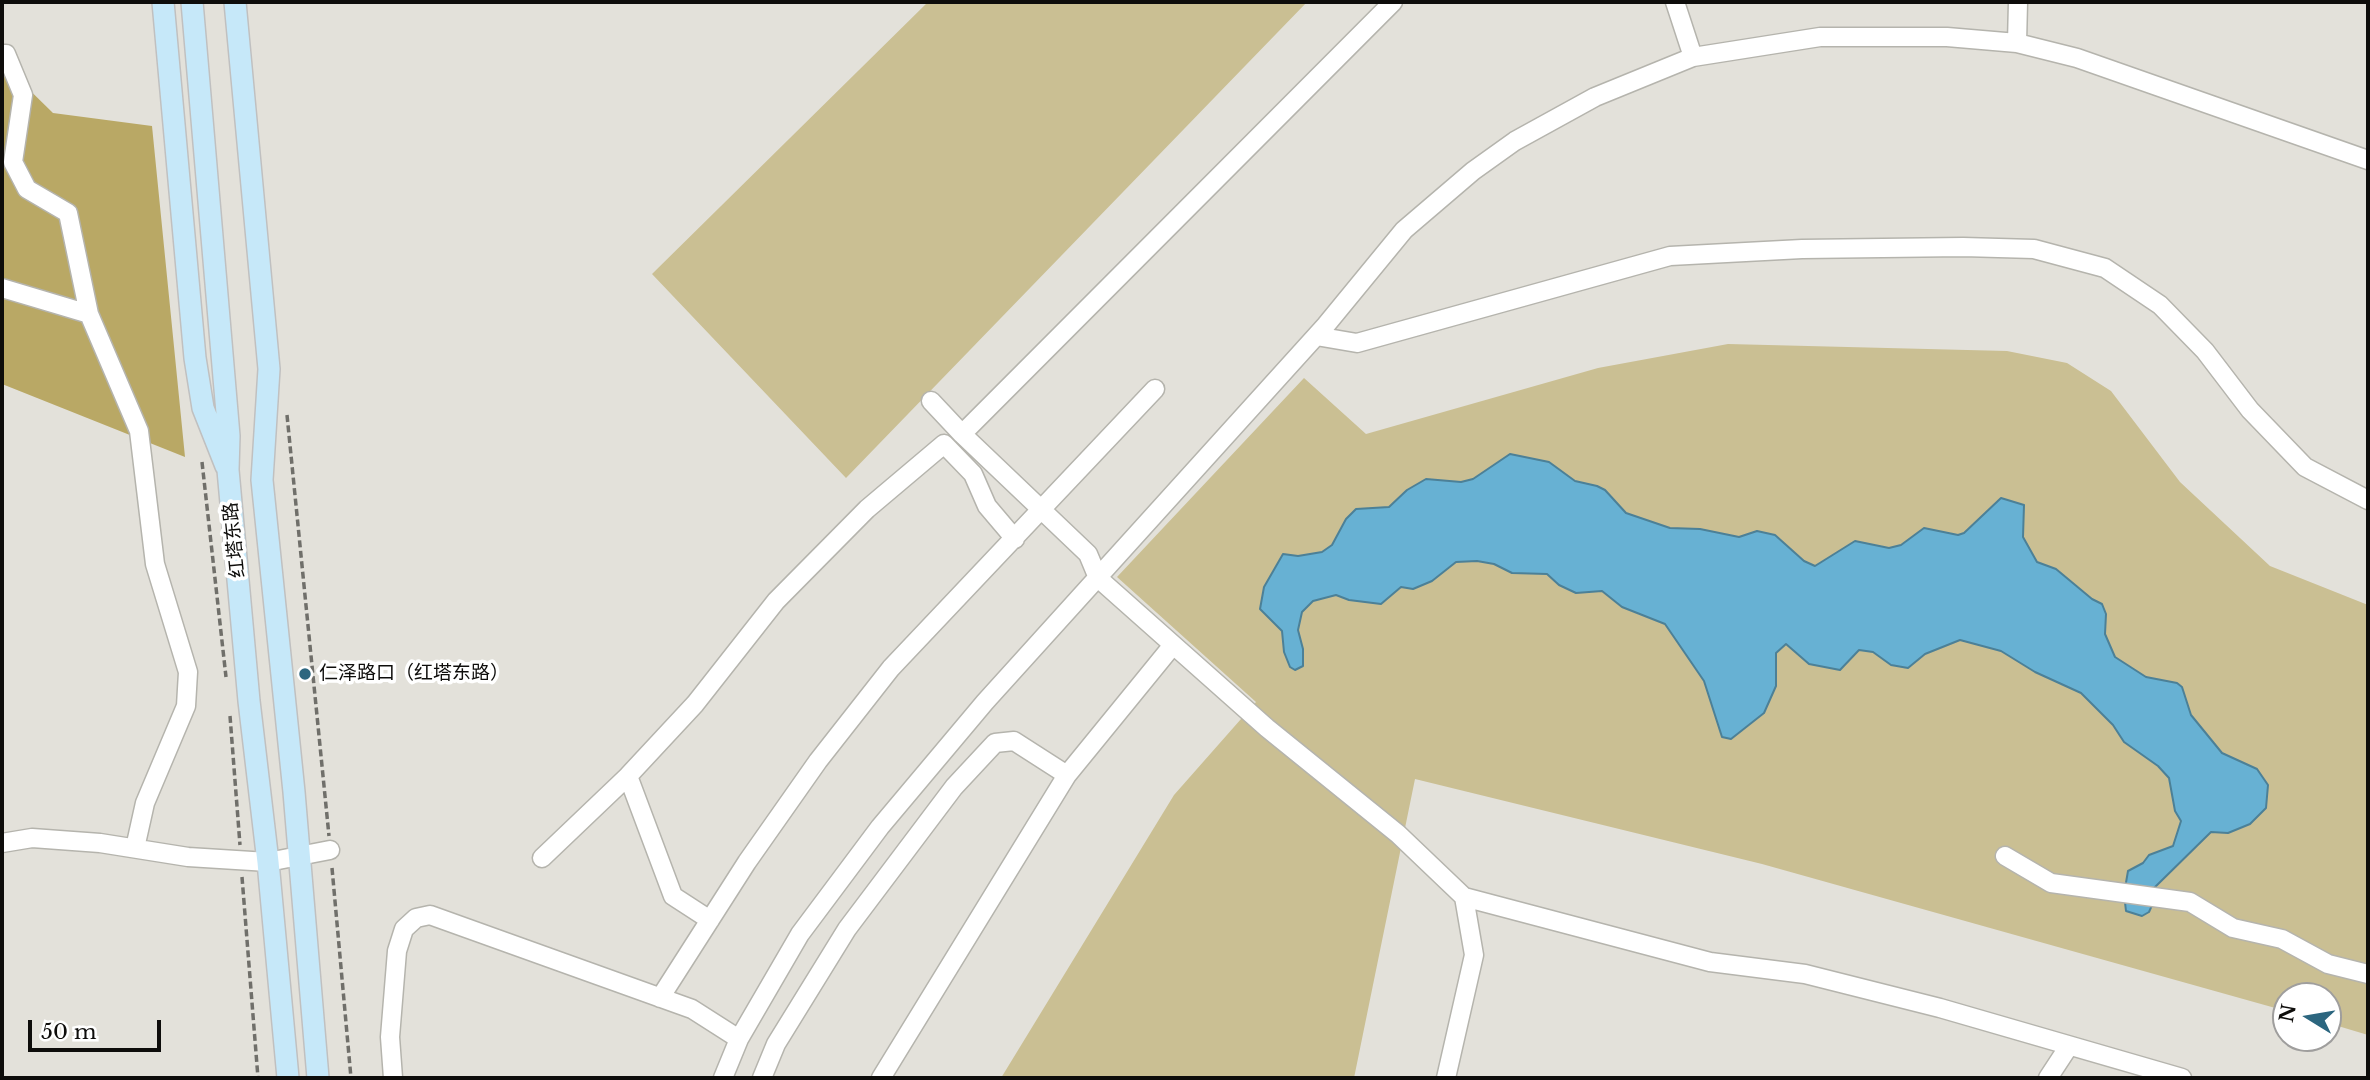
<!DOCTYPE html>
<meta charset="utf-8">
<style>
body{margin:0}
#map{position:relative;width:2370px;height:1080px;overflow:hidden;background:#e3e1da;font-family:"Libre Baskerville",serif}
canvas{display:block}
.frame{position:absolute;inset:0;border:4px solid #0e0d0b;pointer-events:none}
.north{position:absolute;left:2272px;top:982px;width:70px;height:70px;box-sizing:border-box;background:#fff;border:2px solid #9f9e9d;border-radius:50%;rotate:281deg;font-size:19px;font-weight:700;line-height:28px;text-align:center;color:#0e0d0b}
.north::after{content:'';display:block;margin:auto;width:24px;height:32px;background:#2c667f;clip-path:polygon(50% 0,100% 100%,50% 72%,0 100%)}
.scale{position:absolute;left:28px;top:1020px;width:133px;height:32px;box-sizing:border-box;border:4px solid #0e0d0b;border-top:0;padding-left:9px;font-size:21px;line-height:24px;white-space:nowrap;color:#0e0d0b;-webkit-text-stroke:5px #fff;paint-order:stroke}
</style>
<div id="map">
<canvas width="2370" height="1080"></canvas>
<div class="frame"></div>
<div class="north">N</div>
<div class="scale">50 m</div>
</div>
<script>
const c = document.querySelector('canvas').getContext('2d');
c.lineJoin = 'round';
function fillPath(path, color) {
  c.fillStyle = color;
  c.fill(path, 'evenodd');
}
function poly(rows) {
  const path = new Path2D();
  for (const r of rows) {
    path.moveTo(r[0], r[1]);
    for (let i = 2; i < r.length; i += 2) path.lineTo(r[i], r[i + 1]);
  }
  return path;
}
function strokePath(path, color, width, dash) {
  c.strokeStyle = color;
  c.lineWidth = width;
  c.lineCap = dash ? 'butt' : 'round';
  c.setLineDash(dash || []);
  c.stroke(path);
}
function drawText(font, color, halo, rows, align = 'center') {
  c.font = font + ' "Libre Baskerville","Noto Sans SC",serif';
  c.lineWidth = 7;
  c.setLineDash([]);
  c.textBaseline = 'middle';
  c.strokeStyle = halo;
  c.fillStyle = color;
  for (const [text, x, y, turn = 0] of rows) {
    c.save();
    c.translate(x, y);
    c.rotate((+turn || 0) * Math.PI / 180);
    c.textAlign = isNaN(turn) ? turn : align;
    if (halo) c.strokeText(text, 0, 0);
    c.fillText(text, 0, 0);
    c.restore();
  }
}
fillPath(poly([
 [928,2,1307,2,846,478,652,274],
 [1728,344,2007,351,2067,363,2111,391,2180,482,2270,566,2368,605,2368,1035,2328,1023,2328,996,2286,996,2286,1011,1762,864,1415,779,1354,1078,1001,1078,1174,795,1256,702,1117,577,1304,378,1366,434,1598,368]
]), '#cabf93');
fillPath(poly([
 [2,63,53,113,152,126,185,457,2,384]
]), '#b9a865');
const water = poly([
 [1510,454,1549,462,1575,481,1597,486,1605,490,1626,513,1670,528,1700,529,1739,537,1757,531,1775,535,1804,561,1815,566,1855,541,1889,548,1901,545,1924,528,1958,535,1964,533,2001,498,2024,505,2023,537,2037,562,2056,569,2092,599,2102,604,2106,614,2105,634,2115,657,2146,677,2177,683,2182,687,2191,715,2222,753,2257,769,2268,785,2266,808,2250,824,2228,833,2211,832,2153,889,2153,903,2149,912,2142,916,2126,911,2124,894,2128,871,2143,863,2149,855,2173,846,2181,821,2175,811,2169,778,2158,766,2124,742,2113,725,2081,693,2035,672,2001,651,1960,640,1925,654,1908,668,1891,665,1873,652,1859,650,1840,670,1809,664,1786,644,1776,653,1776,686,1764,713,1731,739,1722,737,1704,681,1665,624,1622,607,1602,591,1576,593,1559,585,1547,574,1512,573,1494,564,1477,561,1456,562,1432,581,1413,589,1401,587,1381,604,1349,600,1336,595,1313,601,1302,612,1298,630,1303,649,1303,666,1295,670,1290,667,1284,652,1282,631,1260,609,1264,587,1283,554,1298,556,1322,552,1332,545,1346,519,1356,509,1389,507,1407,490,1426,479,1461,482,1473,479,1510,454]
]);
fillPath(water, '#67b1d3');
strokePath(water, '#4c8097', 2);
const minor = poly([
 [1675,2,1693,57],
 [2017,43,2018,2],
 [2,54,6,54,23,95,13,162,27,189,68,213,89,314,139,431,155,564,188,672,186,706,145,803,135,848],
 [2,288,89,314],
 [1316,336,1357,343,1670,256,1802,249,1963,247,2034,249,2105,268,2160,305,2205,351,2250,410,2305,467,2368,500],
 [931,401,962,434,1088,554,1098,578,1267,728,1398,834,1464,897,1710,962,1805,974,1940,1008,2182,1078],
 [962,434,1393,2],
 [628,776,673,896,710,920],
 [2,843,32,838,100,843,188,857,268,862,330,850],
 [2005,856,2051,883,2190,902,2233,928,2282,939,2328,964,2368,974],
 [542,858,628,776,695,704,776,601,867,509,944,444,973,474,987,506,1015,539],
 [660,998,747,862,818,761,891,668,1155,389],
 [393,1078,390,1037,397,951,404,929,416,918,430,915,692,1009,739,1039],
 [723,1078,739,1039,800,934,880,827,985,702,1326,325,1404,230,1473,171,1515,141,1595,97,1693,57,1820,37,1947,37,2017,43,2077,58,2368,160],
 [762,1078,776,1044,847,929,954,787,995,743,1014,741,1067,775],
 [881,1078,1067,775,1173,645],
 [1446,1078,1474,955,1464,897],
 [2048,1078,2069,1046]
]);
const major = poly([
 [163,2,195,358,203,408,226,466],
 [192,2,229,436,228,470,249,701,268,862,288,1078],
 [235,2,269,369,262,480,294,792,318,1078]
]);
strokePath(minor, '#b5b4ad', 21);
strokePath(major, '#c0c0c0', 24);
strokePath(poly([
 [287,415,329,836],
 [202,462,226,677],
 [230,716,240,845],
 [332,868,351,1078],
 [242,877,258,1078]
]), '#706f6a', 3.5, [7, 3.5]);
strokePath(minor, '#fff', 18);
strokePath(major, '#c6e8f9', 21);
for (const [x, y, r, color] of [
 [305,674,7,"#2c667f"]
]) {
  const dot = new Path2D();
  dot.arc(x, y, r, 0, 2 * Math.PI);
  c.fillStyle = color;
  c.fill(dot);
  strokePath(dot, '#fff', 2.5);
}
drawText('19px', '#0e0d0b', '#fff', [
 ["红塔东路",235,540,-96]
]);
drawText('19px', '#0e0d0b', '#fff', [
 ["仁泽路口（红塔东路）",319,674]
], 'left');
</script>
